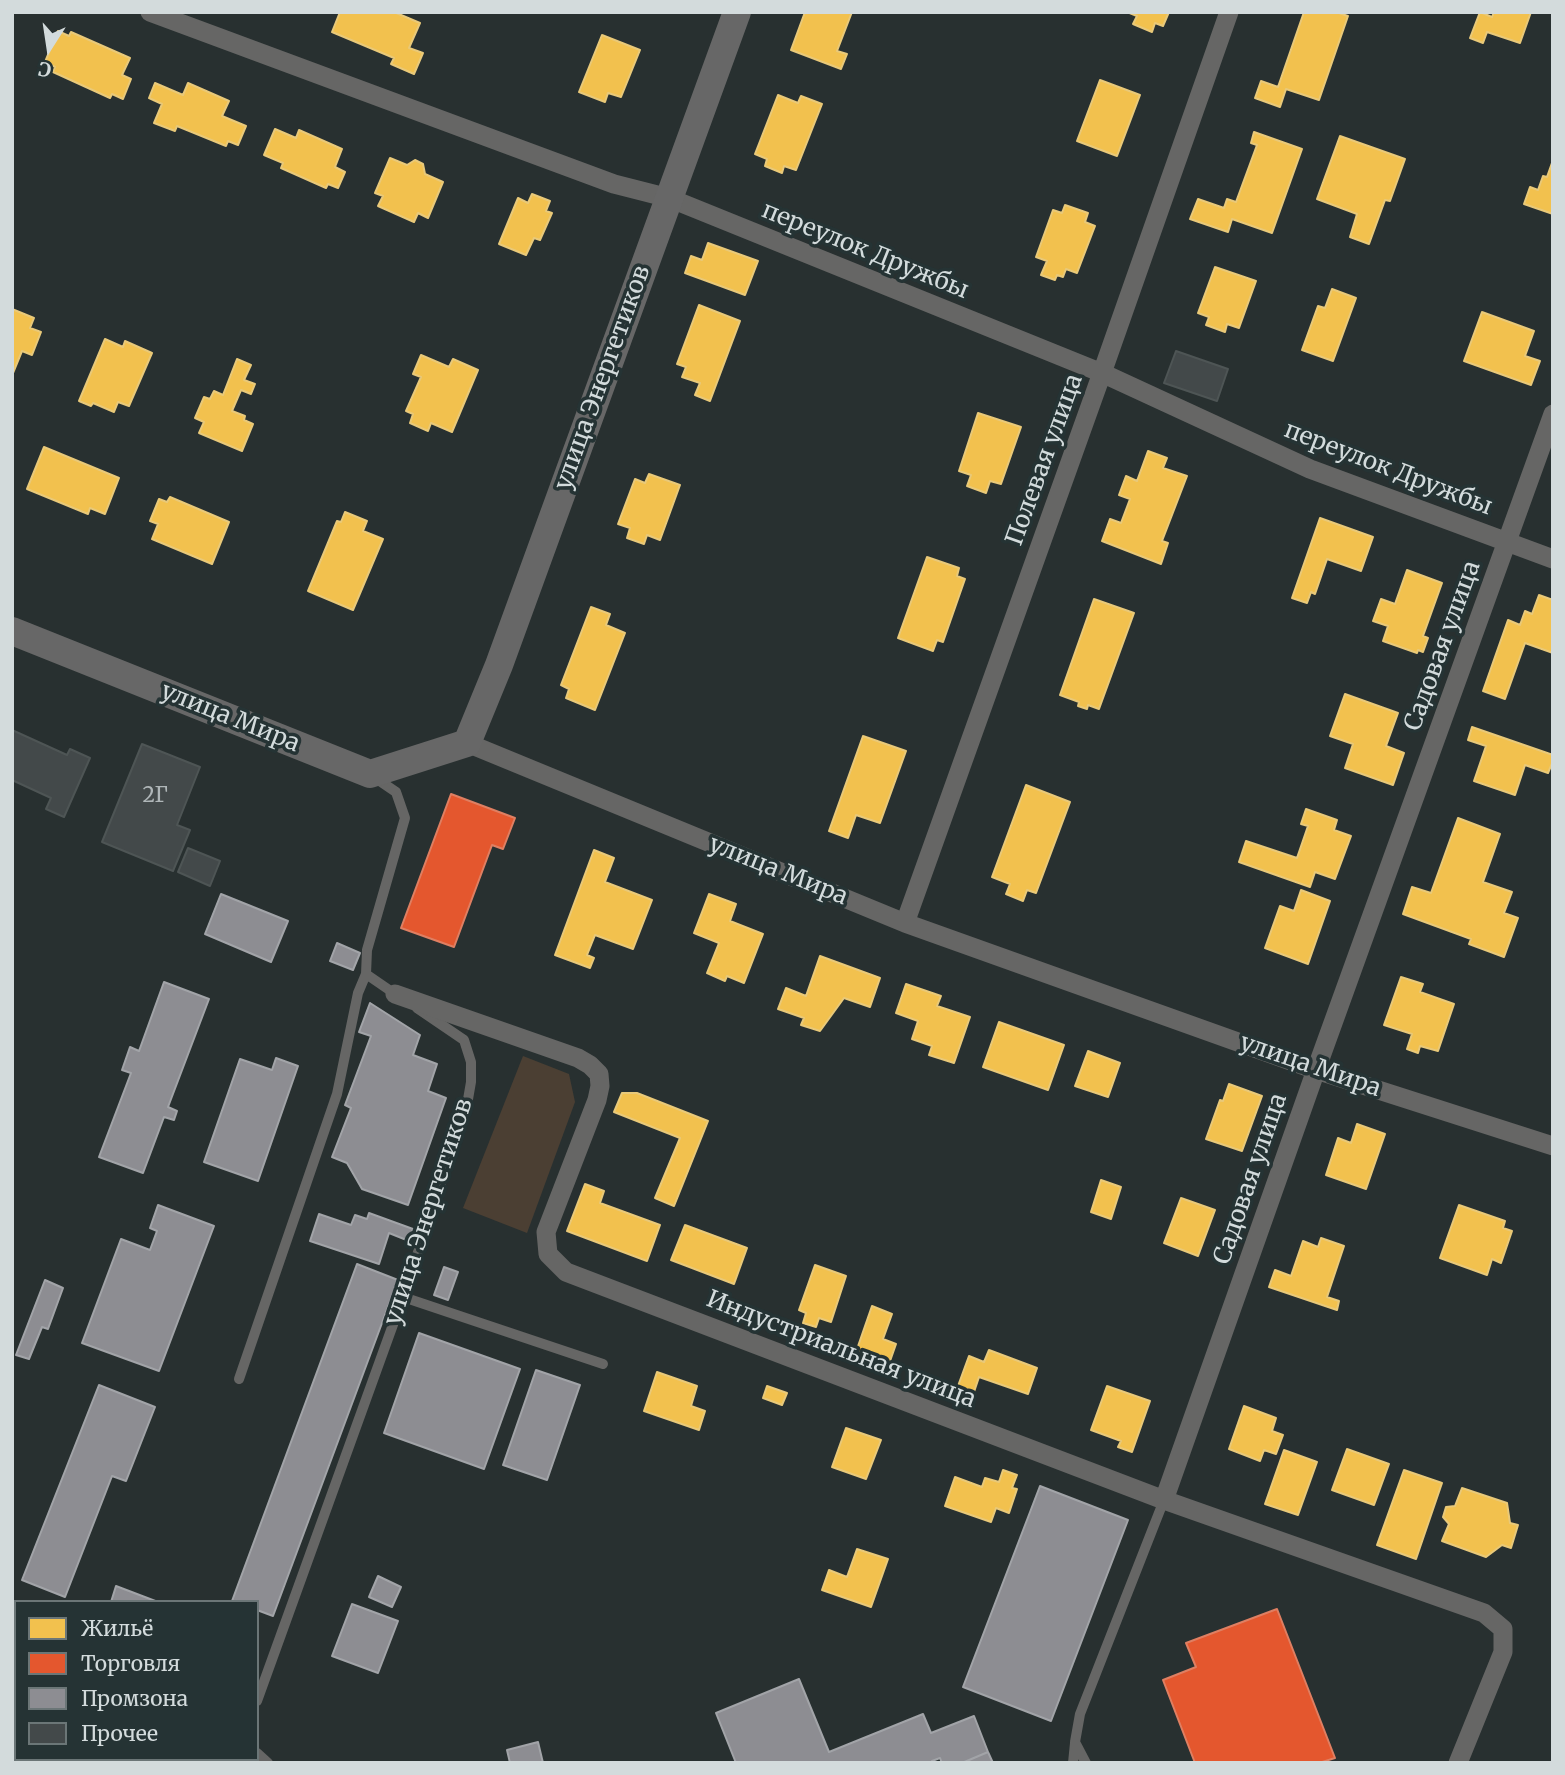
<!DOCTYPE html>
<meta charset="utf-8">
<style>
body{margin:0}
#map{position:relative;width:1565px;height:1775px;overflow:hidden;background:#283030;font-family:Merriweather,serif}
canvas{display:block}
.frame{position:absolute;inset:0;border:14px solid #d3dbdc;pointer-events:none}
.legend{position:absolute;left:14px;top:1600px;width:245px;height:161px;box-sizing:border-box;background:#253334;border:2px solid #6b7677;margin:0;padding:9px 12px;list-style:none;font-size:21px;color:#d3dbdc}
.legend li{display:flex;align-items:center;gap:14px;height:35px}
.legend b{width:35px;border:2px solid #6b7677}
.north{position:absolute;left:14px;top:14px;width:70px;height:70px;-webkit-text-stroke:5px #253334;paint-order:stroke;rotate:192deg;font-size:19px;font-weight:700;line-height:28px;text-align:center;color:#d3dbdc}
.north::after{content:'';display:block;margin:auto;width:24px;height:32px;background:#d3dbdc;clip-path:polygon(50% 0,100% 100%,50% 72%,0 100%)}
</style>
<div id="map">
<canvas width="1565" height="1775"></canvas>
<div class="frame"></div>
<ul class="legend">
<li><b style="height:19px;background:#f2c14e"></b>Жильё</li>
<li><b style="height:19px;background:#e4572e"></b>Торговля</li>
<li><b style="height:19px;background:#8d8d92"></b>Промзона</li>
<li><b style="height:19px;background:#43494a"></b>Прочее</li>
</ul>
<div class="north">С</div>
</div>
<script>
const c = document.querySelector('canvas').getContext('2d');
c.lineJoin = 'round';
function fillPath(path, color) {
  c.fillStyle = color;
  c.fill(path, 'evenodd');
}
function poly(rows) {
  const path = new Path2D();
  for (const r of rows) {
    path.moveTo(r[0], r[1]);
    for (let i = 2; i < r.length; i += 2) path.lineTo(r[i], r[i + 1]);
  }
  return path;
}
function strokePath(path, color, width, dash) {
  c.strokeStyle = color;
  c.lineWidth = width;
  c.lineCap = dash ? 'butt' : 'round';
  c.setLineDash(dash || []);
  c.stroke(path);
}
function drawText(font, color, halo, rows, align = 'center') {
  c.font = font + ' Merriweather,serif';
  c.lineWidth = 7;
  c.setLineDash([]);
  c.textBaseline = 'middle';
  c.strokeStyle = halo;
  c.fillStyle = color;
  for (const [text, x, y, turn = 0] of rows) {
    c.save();
    c.translate(x, y);
    c.rotate((+turn || 0) * Math.PI / 180);
    c.textAlign = isNaN(turn) ? turn : align;
    if (halo) c.strokeText(text, 0, 0);
    c.fillText(text, 0, 0);
    c.restore();
  }
}
fillPath(poly([
 [523,1056,569,1074,575,1102,527,1233,463,1208]
]), '#4b3f33');
const homes = poly([
 [340,12,394,12,420,23,409,48,423,53,414,74,391,64,394,58,332,32,340,12],
 [805,12,852,12,837,51,847,54,841,69,791,50,805,12],
 [1127,12,1169,12,1163,26,1155,23,1152,32,1133,24,1137,16,1127,12],
 [1304,12,1336,12,1348,16,1319,100,1286,89,1280,107,1255,98,1261,81,1278,87,1304,12],
 [1480,12,1492,17,1494,12,1531,12,1520,43,1487,32,1483,43,1470,38,1480,12],
 [58,31,69,36,71,32,130,58,122,75,131,79,123,99,112,94,110,98,53,72,55,67,45,62,58,31],
 [602,35,640,50,621,97,608,93,605,102,579,92,602,35],
 [1100,80,1140,95,1117,156,1077,141,1100,80],
 [155,83,183,95,188,83,229,101,222,116,246,126,238,145,228,141,226,146,177,126,175,131,154,123,162,104,149,98,155,83],
 [778,95,798,103,801,96,822,104,796,170,784,166,782,173,765,166,767,159,755,154,778,95],
 [275,129,296,138,299,130,342,149,335,167,345,172,338,188,328,184,326,188,281,168,283,163,264,155,275,129],
 [1254,132,1302,149,1272,233,1232,219,1228,232,1190,219,1198,199,1224,208,1227,199,1236,202,1257,145,1251,143,1254,132],
 [1340,136,1405,159,1390,201,1385,200,1369,244,1350,237,1357,214,1317,199,1340,136],
 [390,158,407,165,415,160,423,164,425,174,443,182,428,218,418,213,414,222,378,206,383,196,375,193,390,158],
 [1553,160,1553,214,1524,204,1530,187,1538,190,1543,176,1547,177,1553,160],
 [532,194,550,201,546,211,552,213,540,240,534,238,526,255,499,244,518,198,528,203,532,194],
 [1065,205,1088,213,1085,222,1095,226,1077,273,1066,269,1063,277,1057,275,1055,280,1041,275,1047,261,1036,257,1053,210,1062,213,1065,205],
 [708,243,758,261,745,295,685,273,691,256,702,260,708,243],
 [1215,267,1256,281,1239,328,1227,324,1225,332,1206,325,1209,317,1198,313,1215,267],
 [1332,289,1356,298,1333,361,1302,350,1318,306,1325,308,1332,289],
 [699,305,740,321,710,401,695,395,700,383,682,377,686,367,677,364,699,305],
 [12,309,34,318,30,328,41,332,32,355,22,351,13,373,12,309],
 [1482,312,1534,331,1525,356,1540,361,1531,385,1464,361,1482,312],
 [105,339,123,347,125,341,152,353,129,406,118,402,114,412,93,403,91,406,79,401,105,339],
 [421,355,449,367,453,359,478,370,452,432,431,423,428,431,410,423,413,414,406,411,421,377,413,374,421,355],
 [237,359,251,365,244,380,255,384,251,394,241,390,232,411,245,416,244,420,253,424,242,451,199,433,204,422,195,418,204,397,210,399,214,391,223,395,237,359],
 [978,413,1021,427,1001,484,990,481,986,493,967,486,971,475,959,471,978,413],
 [44,447,119,478,105,514,90,508,88,514,27,489,44,447],
 [1148,451,1167,458,1163,468,1187,476,1162,541,1168,543,1161,564,1102,541,1110,519,1121,523,1130,499,1119,495,1126,476,1137,481,1148,451],
 [649,474,680,485,660,540,647,535,644,544,627,538,630,528,618,524,635,479,645,483,649,474],
 [170,497,229,522,212,564,152,539,158,524,150,521,159,499,167,502,170,497],
 [345,512,367,521,363,531,383,539,353,610,308,591,337,521,341,522,345,512],
 [1320,518,1373,537,1361,571,1327,559,1315,594,1311,592,1307,603,1292,598,1320,518],
 [927,557,959,568,957,576,965,579,943,642,937,640,933,651,898,638,927,557],
 [1407,570,1442,583,1423,636,1428,638,1423,652,1418,650,1417,653,1383,641,1388,626,1373,621,1381,599,1395,604,1407,570],
 [1539,595,1553,600,1553,653,1525,643,1505,699,1483,691,1508,620,1520,625,1525,611,1532,614,1539,595],
 [1094,599,1134,613,1099,709,1088,705,1087,709,1078,706,1079,702,1060,695,1094,599],
 [591,607,610,614,606,625,625,633,595,710,566,698,569,689,561,685,591,607],
 [1345,694,1398,713,1386,746,1404,753,1393,785,1345,768,1353,744,1330,736,1345,694],
 [1472,727,1553,755,1553,761,1548,773,1525,765,1515,795,1474,781,1486,746,1468,740,1472,727],
 [863,736,906,751,880,823,856,815,848,838,829,831,863,736],
 [1026,785,1070,802,1036,893,1027,890,1023,901,1006,894,1010,884,992,877,1026,785],
 [1306,809,1337,820,1334,830,1351,836,1335,879,1315,872,1310,887,1239,862,1246,841,1297,858,1308,826,1301,824,1306,809],
 [1458,818,1500,834,1483,882,1512,892,1504,913,1518,918,1504,957,1469,944,1471,939,1403,914,1412,887,1431,893,1458,818],
 [594,850,614,858,605,882,652,900,633,949,595,935,587,955,594,958,590,968,555,955,594,850],
 [1301,890,1330,901,1308,964,1265,948,1280,906,1294,911,1301,890],
 [709,894,736,904,730,921,763,934,744,983,727,976,725,981,707,973,719,943,694,933,709,894],
 [820,956,880,978,870,1007,844,998,820,1031,801,1025,804,1018,778,1009,786,988,806,996,820,956],
 [1401,977,1423,984,1420,992,1454,1004,1438,1051,1420,1046,1418,1053,1407,1049,1412,1034,1384,1025,1401,977],
 [906,984,941,996,937,1006,970,1017,954,1063,929,1055,932,1046,912,1039,918,1021,896,1013,906,984],
 [999,1022,1064,1045,1048,1090,983,1067,999,1022],
 [1088,1051,1120,1063,1108,1097,1075,1086,1088,1051],
 [1229,1084,1262,1096,1242,1151,1206,1139,1220,1100,1223,1101,1229,1084],
 [622,1093,637,1093,708,1121,674,1206,655,1198,680,1138,614,1112,622,1093],
 [1357,1124,1385,1134,1366,1189,1326,1175,1338,1138,1351,1143,1357,1124],
 [1101,1180,1121,1187,1111,1219,1091,1212,1101,1180],
 [585,1184,604,1191,600,1203,660,1225,647,1261,567,1231,585,1184],
 [1181,1198,1215,1210,1198,1256,1164,1243,1181,1198],
 [1459,1205,1505,1221,1503,1228,1512,1231,1501,1263,1492,1259,1487,1275,1440,1258,1459,1205],
 [685,1225,747,1248,734,1284,671,1260,685,1225],
 [1321,1238,1344,1246,1327,1297,1339,1301,1337,1310,1269,1287,1275,1270,1291,1276,1303,1241,1318,1247,1321,1238],
 [815,1265,846,1276,831,1322,819,1318,816,1327,803,1323,806,1313,799,1310,815,1265],
 [872,1306,892,1314,883,1339,896,1344,889,1364,856,1352,872,1306],
 [989,1350,1037,1368,1028,1394,979,1377,974,1392,958,1386,969,1356,984,1362,989,1350],
 [657,1372,697,1386,691,1406,705,1411,699,1430,644,1411,657,1372],
 [767,1386,787,1393,782,1405,763,1398,767,1386],
 [1107,1386,1150,1401,1132,1452,1118,1447,1121,1441,1091,1430,1107,1386],
 [1244,1406,1276,1418,1272,1431,1283,1435,1276,1454,1264,1450,1260,1461,1229,1449,1244,1406],
 [846,1428,881,1440,866,1479,832,1467,846,1428],
 [1347,1449,1389,1464,1374,1505,1332,1490,1347,1449],
 [1284,1450,1317,1462,1298,1515,1265,1504,1284,1450],
 [1003,1470,1017,1475,1012,1488,1017,1489,1009,1513,996,1508,991,1522,945,1506,955,1477,982,1487,985,1478,999,1482,1003,1470],
 [1404,1470,1442,1483,1416,1559,1377,1545,1404,1470],
 [1462,1488,1507,1503,1510,1523,1518,1525,1511,1548,1502,1545,1486,1557,1442,1541,1449,1524,1443,1517,1446,1507,1455,1506,1462,1488],
 [857,1549,888,1559,871,1607,822,1590,829,1570,847,1577,857,1549]
]);
fillPath(homes, '#f2c14e');
strokePath(homes, '#e9c979', 2);
const shops = poly([
 [451,794,515,818,503,849,492,845,454,947,401,928,451,794],
 [1277,1609,1335,1758,1319,1763,1195,1763,1163,1680,1196,1667,1186,1643,1277,1609]
]);
fillPath(shops, '#e4572e');
strokePath(shops, '#df7f62', 2);
const industry = poly([
 [221,894,288,921,271,962,205,934,221,894],
 [337,943,360,953,353,970,330,961,337,943],
 [164,982,209,999,168,1107,177,1111,174,1120,164,1117,143,1173,99,1157,131,1073,122,1070,130,1047,139,1051,164,982],
 [370,1003,420,1035,413,1055,437,1064,428,1091,446,1098,408,1205,362,1189,347,1163,332,1157,351,1108,345,1105,371,1036,359,1032,370,1003],
 [276,1058,298,1066,258,1181,204,1162,240,1059,272,1070,276,1058],
 [158,1205,214,1226,159,1371,82,1343,121,1239,150,1250,157,1231,150,1228,158,1205],
 [369,1213,413,1229,409,1241,389,1233,379,1264,310,1241,319,1214,351,1225,355,1215,367,1219,369,1213],
 [357,1264,398,1280,273,1616,257,1610,257,1602,232,1601,357,1264],
 [444,1267,458,1272,448,1300,434,1295,444,1267],
 [45,1280,63,1288,48,1329,42,1327,29,1359,16,1355,45,1280],
 [419,1333,520,1369,484,1469,384,1433,419,1333],
 [536,1370,580,1385,547,1480,503,1465,536,1370],
 [99,1385,155,1407,126,1481,112,1476,65,1597,22,1580,99,1385],
 [1040,1486,1128,1520,1051,1721,963,1687,1040,1486],
 [378,1576,401,1587,392,1607,369,1597,378,1576],
 [116,1586,158,1602,111,1602,116,1586],
 [352,1604,398,1621,378,1673,332,1656,352,1604],
 [799,1679,829,1752,923,1714,931,1733,974,1716,988,1752,962,1763,942,1763,940,1758,932,1761,932,1763,736,1763,716,1713,799,1679],
 [12,1688,16,1689,16,1738,12,1737,12,1688],
 [538,1742,543,1763,510,1763,507,1750,538,1742],
 [988,1752,993,1763,962,1763,988,1752]
]);
fillPath(industry, '#8d8d92');
strokePath(industry, '#a2a4a8', 2);
const building = poly([
 [1176,351,1228,369,1217,401,1164,383,1176,351],
 [12,730,67,755,70,749,90,758,64,817,46,809,51,798,12,780,12,730],
 [142,744,200,767,177,825,190,830,173,871,102,842,142,744],
 [188,848,220,861,210,886,178,872,188,848]
]);
fillPath(building, '#43494a');
strokePath(building, '#4e5555', 2);
strokePath(poly([
 [374,777,396,792,405,818,367,950,366,974,398,996],
 [403,1297,603,1364],
 [239,1379,337,1094,358,993,366,974],
 [257,1701,403,1297,467,1105,471,1082,471,1062,464,1040,417,1008],
 [257,1753,268,1763],
 [1073,1763,1075,1743],
 [1086,1763,1075,1742,1080,1714,1164,1500]
]), '#666665', 10);
strokePath(poly([
 [150,12,614,184,669,198,1102,373,1310,469,1553,559],
 [467,743,905,923,1316,1070,1553,1146],
 [905,923,1102,373,1229,12],
 [395,994,578,1058,590,1065,599,1074,600,1086,597,1100,546,1232,548,1254,566,1272,1164,1500,1484,1613,1503,1629,1503,1652,1458,1763],
 [1164,1500,1316,1070,1553,414]
]), '#666665', 19);
strokePath(poly([
 [12,631,370,774,467,743,499,665,737,12]
]), '#676767', 28);
drawText('21px', '#afb6b8', null, [
 ["2Г",155,796]
]);
drawText('24px', '#d3dbdc', '#253334', [
 ["переулок Дружбы",865,251,22],
 ["улица Энергетиков",603,378,-70],
 ["Полевая улица",1045,460,-70],
 ["переулок Дружбы",1388,469,21],
 ["Садовая улица",1443,646,-70],
 ["улица Мира",230,718,22],
 ["улица Мира",778,871,22],
 ["улица Мира",1310,1066,19],
 ["Садовая улица",1251,1179,-71],
 ["улица Энергетиков",429,1212,-72],
 ["Индустриальная улица",841,1350,21]
]);
</script>
